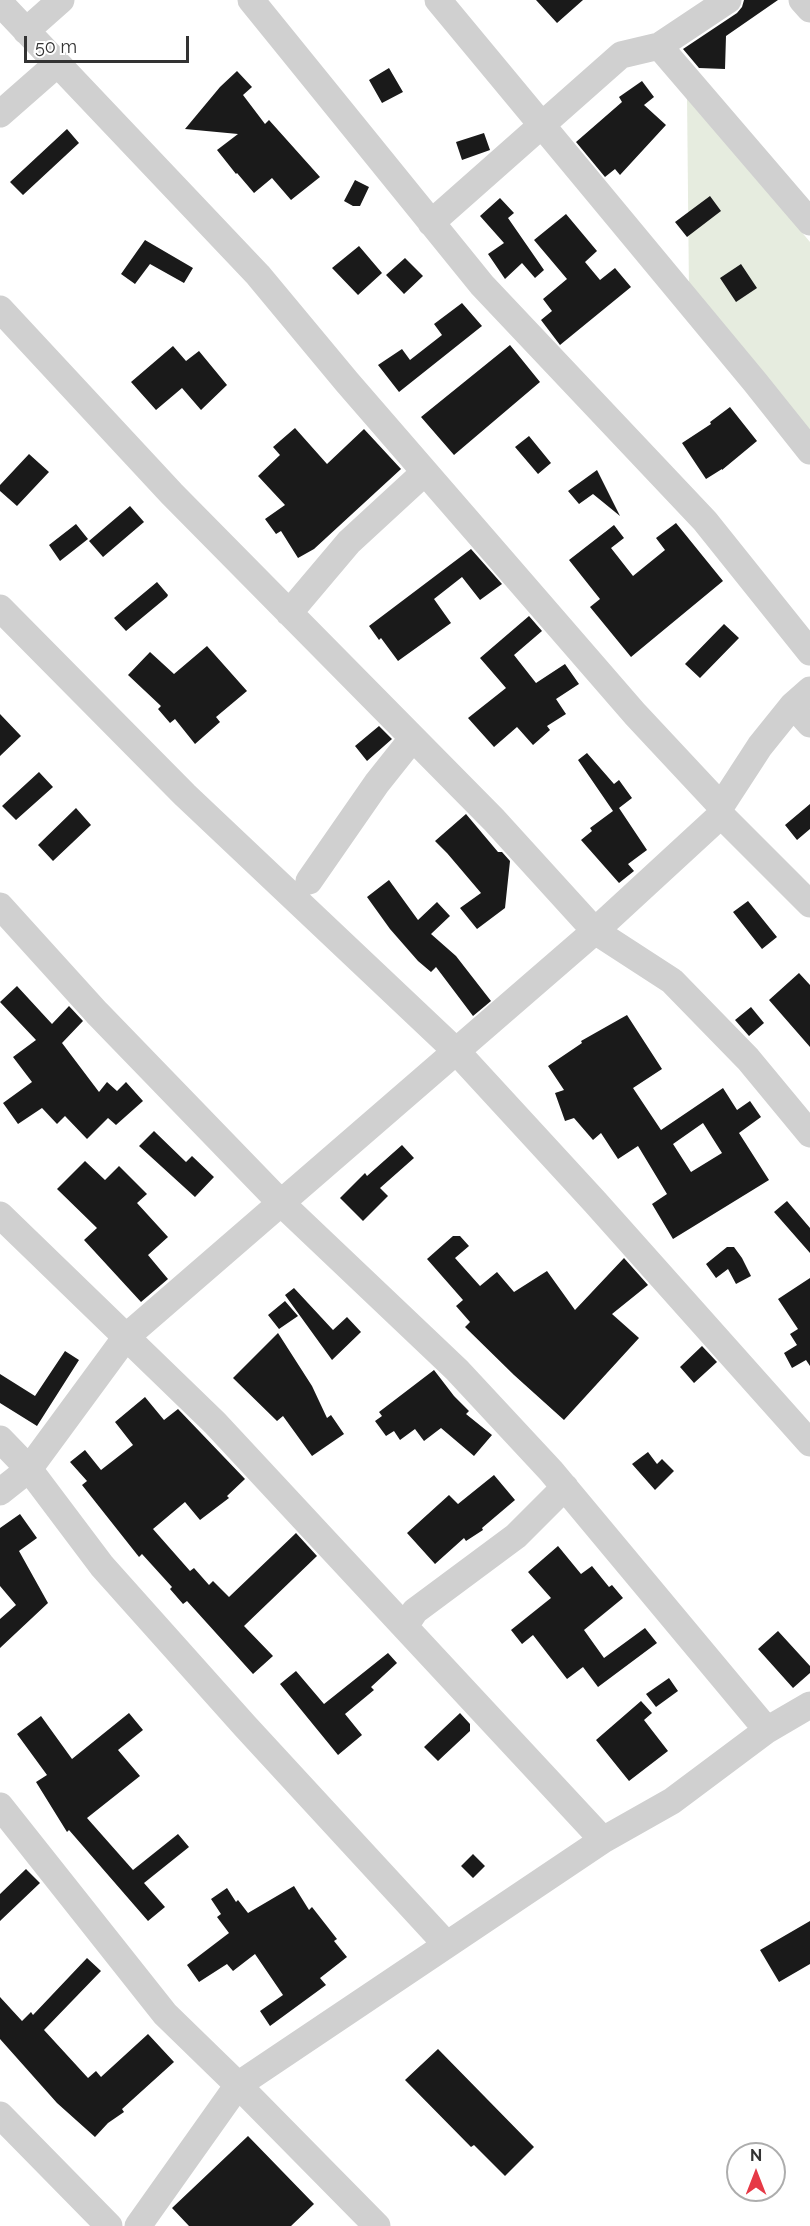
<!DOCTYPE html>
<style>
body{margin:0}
#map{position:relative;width:810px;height:2226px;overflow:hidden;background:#fff;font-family:Raleway,sans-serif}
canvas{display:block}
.north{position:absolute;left:726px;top:2142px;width:60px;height:60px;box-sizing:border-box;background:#fff;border:2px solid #adadad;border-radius:50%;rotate:0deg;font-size:16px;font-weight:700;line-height:24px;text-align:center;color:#333}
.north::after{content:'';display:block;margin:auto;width:21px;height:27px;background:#e63946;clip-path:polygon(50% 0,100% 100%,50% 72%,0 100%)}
.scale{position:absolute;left:24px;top:36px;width:165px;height:27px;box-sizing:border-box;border:3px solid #333;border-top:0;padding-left:8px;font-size:18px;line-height:21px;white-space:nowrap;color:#333;-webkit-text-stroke:4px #fff;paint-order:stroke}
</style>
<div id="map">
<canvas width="810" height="2226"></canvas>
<div class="north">N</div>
<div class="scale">50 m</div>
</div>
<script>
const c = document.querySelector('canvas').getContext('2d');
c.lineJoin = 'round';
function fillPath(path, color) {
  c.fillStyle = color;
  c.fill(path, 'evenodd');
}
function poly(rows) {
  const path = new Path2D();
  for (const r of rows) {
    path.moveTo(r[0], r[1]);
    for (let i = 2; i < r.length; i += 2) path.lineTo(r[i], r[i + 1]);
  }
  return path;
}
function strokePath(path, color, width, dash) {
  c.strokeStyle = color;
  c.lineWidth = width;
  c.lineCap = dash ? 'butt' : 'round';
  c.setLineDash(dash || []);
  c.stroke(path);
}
fillPath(poly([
 [687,95,810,242,810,440,689,293]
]), '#e6ecdf');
fillPath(poly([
 [536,0,583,0,557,23],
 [744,0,778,0,726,36,725,69,699,68,683,49,737,13,742,7],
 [389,68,403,92,382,103,369,80],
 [237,71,252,87,243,95,265,124,269,120,320,177,291,200,272,178,254,193,237,173,236,174,217,150,238,134,185,129,220,87],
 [642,81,654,97,644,105,666,125,620,175,615,169,605,177,576,142,622,102,619,97],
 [67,129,79,143,23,195,10,182],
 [484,133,490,150,462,160,456,142],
 [355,180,369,187,360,206,353,206,344,201],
 [710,196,721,211,687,237,675,222],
 [500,198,514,213,508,218,544,270,535,278,522,263,505,279,488,254,504,243,480,216],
 [566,214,597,251,585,262,600,280,615,268,631,287,560,345,541,320,552,311,543,299,567,279,534,240],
 [145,240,193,268,184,283,150,264,135,284,121,274],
 [359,246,382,273,358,295,332,268],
 [405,258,423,276,404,294,386,275],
 [741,264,757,288,736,302,720,278],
 [462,303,482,326,399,392,378,365,402,349,410,360,442,335,434,324],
 [510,345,540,382,454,455,421,417],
 [173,346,186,361,199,351,227,385,201,410,182,388,156,410,131,382],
 [730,407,757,441,722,470,722,469,706,479,682,443,711,424,710,422],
 [295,428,327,464,364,429,401,469,314,549,298,558,281,531,276,534,265,519,285,505,258,476,280,455,273,447],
 [529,436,551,463,538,474,515,447],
 [29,454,49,472,17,506,0,491,0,485],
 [597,470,620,516,593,494,579,504,568,491],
 [130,506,144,522,103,557,89,541],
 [676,523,723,581,631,657,590,607,600,599,569,560,614,525,624,538,611,548,633,576,665,550,656,538],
 [76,524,88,539,60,561,49,545],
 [471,549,502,584,480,600,462,577,434,599,451,623,398,661,381,638,379,640,369,626],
 [157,582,168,595,167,597,126,631,114,618],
 [529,616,542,631,514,655,536,683,565,664,579,684,556,699,566,714,547,726,550,730,533,745,517,727,494,747,468,718,506,688,480,658],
 [724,624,739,638,700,678,685,664],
 [207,646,247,691,216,717,220,722,195,744,175,719,170,723,158,709,161,706,128,675,150,652,174,674],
 [0,714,21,736,0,756],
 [379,726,392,739,367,761,355,746],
 [587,753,614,784,619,780,632,798,619,808,647,850,628,864,634,871,619,883,581,840,592,831,590,828,613,811,578,760],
 [39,772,53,787,16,820,2,806],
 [810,804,810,829,797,840,785,825],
 [76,808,91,825,53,861,38,845],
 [466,814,498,852,502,852,510,861,505,908,477,929,460,908,481,893,447,853,435,841],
 [389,880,418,920,437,902,450,916,431,934,456,956,491,1001,473,1016,436,967,431,972,418,961,390,929,367,897],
 [748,901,777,937,762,949,733,912],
 [799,973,810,985,810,1047,769,1000],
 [17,986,52,1024,69,1006,83,1021,62,1043,99,1092,107,1082,117,1091,126,1082,143,1101,116,1125,108,1118,87,1139,65,1116,57,1124,42,1108,18,1124,3,1103,32,1082,13,1057,36,1040,0,1002],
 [751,1007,764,1023,749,1036,735,1020],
 [627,1015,662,1069,633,1088,661,1130,723,1088,737,1110,750,1101,761,1117,739,1133,769,1180,673,1239,652,1204,667,1194,638,1146,618,1159,601,1133,593,1140,574,1118,565,1121,555,1093,564,1090,548,1066,582,1043,581,1041],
 [703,1123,722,1153,691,1172,673,1144],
 [154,1131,186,1162,192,1156,214,1177,195,1197,139,1146],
 [402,1145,414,1158,380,1188,388,1196,363,1221,340,1198,365,1173,367,1176],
 [85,1161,105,1180,119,1166,147,1194,137,1203,168,1237,148,1255,168,1279,141,1302,84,1240,97,1228,57,1189],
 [787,1201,810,1228,810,1253,774,1212],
 [453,1236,460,1236,469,1246,455,1258,480,1286,497,1272,514,1292,547,1271,575,1310,624,1258,648,1285,612,1314,639,1338,564,1420,514,1375,465,1327,470,1322,456,1306,463,1300,427,1259],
 [727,1247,734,1247,742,1258,751,1276,736,1284,728,1269,716,1278,706,1264],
 [810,1278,810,1366,806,1360,792,1368,784,1353,797,1345,790,1334,798,1329,778,1299],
 [294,1288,333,1330,347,1317,361,1332,332,1360,285,1295],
 [285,1301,298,1316,279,1329,268,1315],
 [278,1333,312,1386,327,1418,331,1415,344,1434,312,1456,283,1416,277,1421,233,1378],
 [702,1346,717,1362,694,1383,680,1367],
 [65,1351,79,1360,37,1426,0,1403,0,1374,35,1396],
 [434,1370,454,1396,469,1411,466,1414,492,1435,474,1456,441,1428,424,1441,415,1429,400,1440,394,1431,386,1436,375,1421,382,1416,379,1412],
 [145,1397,164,1420,178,1409,245,1479,227,1496,229,1498,200,1520,185,1502,153,1529,190,1571,194,1568,209,1585,213,1581,229,1597,296,1533,317,1556,244,1626,273,1656,253,1674,187,1601,183,1604,170,1589,172,1587,142,1554,139,1557,82,1485,87,1481,70,1462,85,1450,101,1470,133,1445,115,1422],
 [648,1452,657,1464,662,1459,674,1471,655,1490,632,1464],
 [494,1475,515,1500,482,1528,483,1530,466,1541,464,1538,435,1564,407,1533,449,1495,458,1504],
 [20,1514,37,1538,19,1551,48,1603,0,1648,0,1619,16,1605,0,1586,0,1528],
 [558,1546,581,1574,592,1566,609,1587,612,1585,623,1598,584,1630,604,1658,645,1628,657,1643,598,1687,583,1667,567,1679,533,1635,522,1644,511,1630,551,1598,528,1572],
 [778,1631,810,1666,810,1673,793,1688,758,1649],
 [388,1653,397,1663,371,1687,374,1690,345,1714,362,1735,338,1755,280,1684,296,1671,324,1704],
 [669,1678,678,1691,656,1707,646,1694],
 [641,1701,652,1713,644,1720,668,1751,629,1781,596,1740],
 [129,1713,143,1730,118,1750,140,1776,87,1818,133,1870,178,1834,189,1847,144,1883,165,1907,148,1921,69,1830,67,1832,36,1782,47,1775,17,1734,41,1716,72,1759],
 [460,1713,470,1724,470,1731,438,1761,424,1747],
 [473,1854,485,1866,473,1878,461,1866],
 [26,1869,40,1883,0,1921,0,1894],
 [294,1886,309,1910,312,1907,337,1939,334,1941,347,1957,320,1978,326,1985,270,2026,260,2011,283,1995,255,1954,233,1971,227,1964,199,1982,187,1965,229,1933,217,1917,221,1914,211,1899,227,1888,236,1902,238,1900,248,1913],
 [810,1921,810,1964,779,1982,760,1950],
 [87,1958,101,1971,44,2030,88,2078,96,2071,101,2077,148,2034,174,2062,122,2109,124,2112,108,2123,95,2137,57,2103,0,2039,0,1997,22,2021,31,2012,33,2015],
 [438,2049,534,2147,505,2176,474,2145,471,2147,405,2080],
 [248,2136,314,2204,291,2226,189,2226,172,2208]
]), '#1a1a1a');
strokePath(poly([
 [251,0,482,285,705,521,810,652],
 [438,0,755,382,810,451],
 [802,0,810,9],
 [0,3,258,275,347,382,635,714,721,806],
 [26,31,61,0],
 [659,46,728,0],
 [0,114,57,64],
 [431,223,621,55,659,46,810,222],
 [0,309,172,494,494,820,595,931,672,981,748,1059,810,1134],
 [0,608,185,795,457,1052,595,1202,810,1443],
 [289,613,349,542,425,472],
 [793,705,810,724],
 [721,815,810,904],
 [309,881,377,783,412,739],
 [0,906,97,1013,280,1202,457,1370,551,1471,767,1730],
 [0,1215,215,1423,603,1840],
 [0,1439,29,1469,102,1566,245,1726,446,1944],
 [0,1492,29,1469,126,1337,595,931,721,815,721,806,760,746,793,705,810,690],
 [405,1626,415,1611,516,1536,565,1487],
 [0,1806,165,2014,238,2085,603,1840,672,1801,767,1730,810,1705],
 [0,2115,109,2226],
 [138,2226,238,2085,377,2226]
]), '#d0d0d0', 27);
</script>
